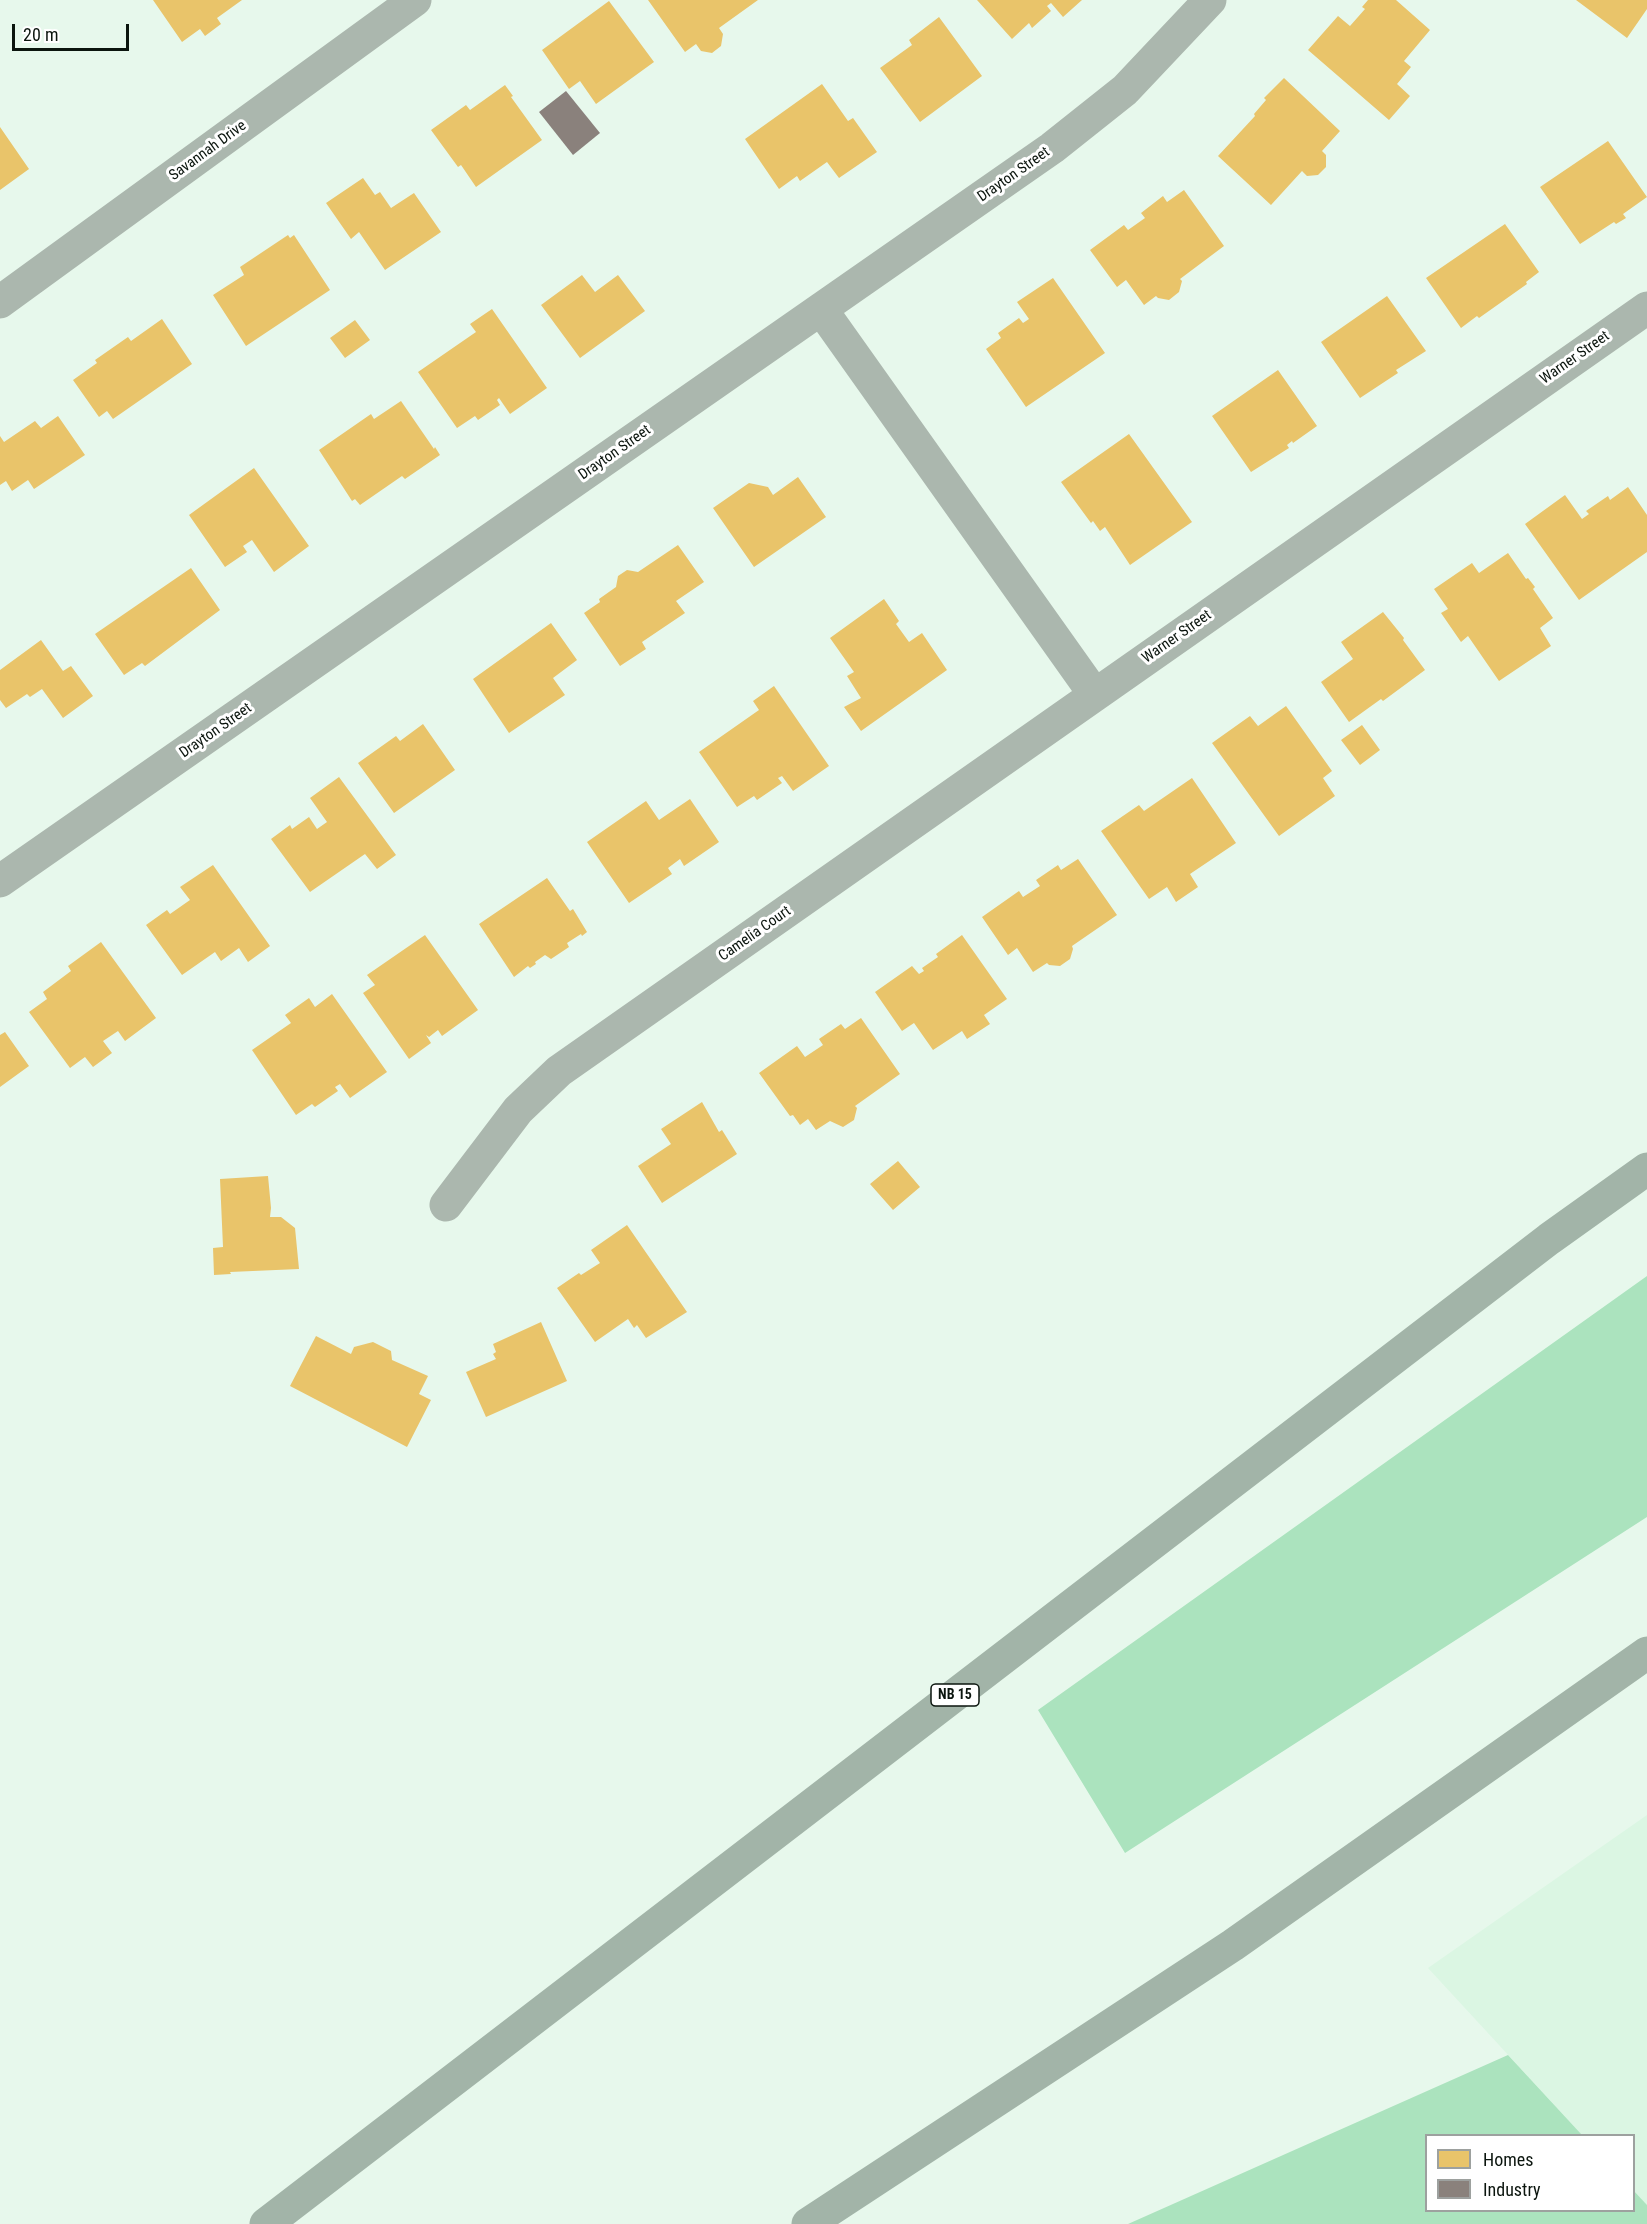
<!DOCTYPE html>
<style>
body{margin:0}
#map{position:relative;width:1647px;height:2224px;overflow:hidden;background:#e7f8ec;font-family:"Roboto Condensed",sans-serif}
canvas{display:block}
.legend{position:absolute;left:1425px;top:2134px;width:210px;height:78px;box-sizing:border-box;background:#fff;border:2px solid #9da19f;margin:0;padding:8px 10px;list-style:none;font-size:18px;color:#0b150e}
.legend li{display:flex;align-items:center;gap:12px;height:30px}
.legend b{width:30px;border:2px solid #9da19f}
.scale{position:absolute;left:12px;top:24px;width:117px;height:27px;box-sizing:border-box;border:3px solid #0b150e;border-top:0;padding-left:8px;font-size:18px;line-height:21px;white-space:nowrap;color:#0b150e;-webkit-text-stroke:4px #fff;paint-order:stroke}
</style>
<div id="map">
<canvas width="1647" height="2224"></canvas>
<ul class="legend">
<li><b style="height:16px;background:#e9c46a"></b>Homes</li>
<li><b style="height:16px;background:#8a817c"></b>Industry</li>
</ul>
<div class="scale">20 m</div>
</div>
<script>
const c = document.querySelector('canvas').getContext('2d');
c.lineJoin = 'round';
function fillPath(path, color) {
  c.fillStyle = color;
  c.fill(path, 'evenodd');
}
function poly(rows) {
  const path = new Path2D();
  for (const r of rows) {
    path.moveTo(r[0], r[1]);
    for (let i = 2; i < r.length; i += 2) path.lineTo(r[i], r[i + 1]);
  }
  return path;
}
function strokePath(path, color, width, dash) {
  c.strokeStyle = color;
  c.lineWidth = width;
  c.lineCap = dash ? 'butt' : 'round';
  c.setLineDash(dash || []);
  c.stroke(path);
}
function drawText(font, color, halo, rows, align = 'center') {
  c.font = font + ' "Roboto Condensed",sans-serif';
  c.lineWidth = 6;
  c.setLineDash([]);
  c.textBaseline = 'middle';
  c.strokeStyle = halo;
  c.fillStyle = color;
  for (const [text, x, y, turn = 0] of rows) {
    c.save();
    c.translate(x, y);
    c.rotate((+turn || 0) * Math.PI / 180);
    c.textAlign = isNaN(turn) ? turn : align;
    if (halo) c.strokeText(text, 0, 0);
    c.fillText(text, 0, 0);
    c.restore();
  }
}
fillPath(poly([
 [1647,1815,1647,2205,1634,2191,1634,2136,1582,2135,1428,1968]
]), '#dbf6e3');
fillPath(poly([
 [1647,1276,1647,1517,1125,1853,1038,1710],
 [1508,2055,1582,2135,1426,2136,1426,2210,1634,2210,1634,2191,1647,2205,1647,2224,1128,2224]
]), '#abe3be');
fillPath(poly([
 [153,0,242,0,217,18,221,24,205,36,200,29,182,42],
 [648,0,758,0,719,28,723,34,721,46,712,53,701,51,696,44,685,52],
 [977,0,1082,0,1063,17,1051,3,1047,6,1051,11,1032,28,1029,23,1012,39],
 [1368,0,1396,0,1430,30,1404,61,1411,67,1397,84,1410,96,1389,120,1308,50,1338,16,1350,26,1365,9,1362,7],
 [1576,0,1647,0,1647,9,1627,38],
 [609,1,654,62,596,104,580,81,569,89,542,50],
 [939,17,982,76,920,122,880,68,912,45,909,40],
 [1284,78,1340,131,1322,151,1326,155,1326,167,1318,175,1307,176,1302,171,1271,205,1218,156,1255,116,1254,114,1266,100,1264,98],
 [822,84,848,121,853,118,877,152,839,178,827,162,800,181,797,176,779,189,745,139],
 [505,85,513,96,511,97,542,140,476,187,461,165,458,167,431,130,466,105,470,110],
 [0,127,29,169,0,190],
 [1608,141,1647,197,1623,214,1626,218,1616,224,1614,222,1580,244,1540,187],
 [363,178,375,195,380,192,391,208,414,193,441,232,385,270,359,232,351,239,326,203],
 [1184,190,1224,246,1180,279,1182,281,1179,292,1169,300,1158,298,1156,296,1144,305,1126,280,1117,287,1090,250,1124,225,1128,230,1145,218,1141,213,1163,196,1167,202],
 [1505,224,1539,272,1526,282,1527,284,1479,318,1477,316,1461,328,1426,278],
 [288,235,290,238,294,235,330,290,246,346,213,295,244,275,240,267],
 [582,275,595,292,618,275,645,311,580,358,541,305],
 [1053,278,1105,353,1026,407,986,349,1001,338,998,333,1019,318,1023,323,1029,319,1017,302],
 [1387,296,1426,351,1396,370,1398,373,1360,398,1321,342],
 [492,309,547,388,510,414,499,398,497,400,500,405,478,420,475,416,457,428,418,372,476,332,470,324],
 [162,319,192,364,113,419,107,411,99,417,73,380,97,363,95,360,128,337,131,341],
 [355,320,370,340,345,358,330,338],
 [1278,370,1317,426,1293,443,1292,441,1287,445,1289,448,1251,472,1212,416],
 [401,401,434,449,435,447,440,455,405,479,402,476,360,505,355,499,352,501,319,450,371,414,374,419],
 [58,416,85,455,34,489,28,480,12,491,6,481,0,485,0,436,4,442,35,421,41,428],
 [1129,434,1192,522,1130,565,1105,527,1100,531,1093,521,1091,523,1061,482],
 [254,468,309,546,274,572,252,540,243,546,247,552,225,567,189,515],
 [798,477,826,517,754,567,713,508,749,483,768,487,773,495],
 [1628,487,1647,515,1647,552,1579,600,1525,524,1565,495,1582,519,1589,514,1586,511,1608,496,1610,500],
 [678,545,704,582,676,601,685,613,642,642,646,649,620,666,584,613,600,602,599,599,616,587,618,576,627,570,638,572],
 [1508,553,1526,579,1528,578,1535,587,1533,589,1553,618,1540,628,1551,646,1499,681,1468,636,1461,642,1441,613,1448,609,1434,589,1472,563,1479,573],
 [191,568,220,610,145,666,142,663,124,675,95,634],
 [884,599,899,621,896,624,909,642,922,633,947,670,861,731,844,707,861,698,847,676,854,672,830,638],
 [1383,612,1404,638,1403,640,1425,670,1383,701,1381,699,1349,722,1321,682,1353,659,1341,642],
 [551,623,577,660,553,678,565,695,509,733,473,679],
 [41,640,63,671,71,666,93,696,63,718,42,689,30,697,27,694,6,708,0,700,0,670],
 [774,686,829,766,793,791,782,776,778,778,782,783,757,800,754,796,737,807,699,752,759,710,753,701],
 [1286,706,1332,771,1323,778,1335,796,1279,836,1212,743,1250,716,1258,726],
 [423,724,455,770,394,813,358,763,396,736,400,741],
 [1362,725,1380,750,1360,765,1341,740],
 [339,777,396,855,377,869,365,854,310,892,271,839,290,825,292,829,309,817,317,829,327,822,310,798],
 [1192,778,1236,843,1190,874,1198,887,1176,902,1167,887,1149,899,1101,831,1139,805,1144,811],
 [690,799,719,842,684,866,680,859,668,868,672,874,629,903,587,842,646,801,659,820],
 [1078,859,1117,915,1072,946,1073,949,1070,959,1060,966,1049,965,1047,963,1033,972,1017,948,1008,955,982,917,1019,891,1023,897,1040,886,1036,880,1058,865,1061,870],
 [213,865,270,946,248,962,239,948,221,961,215,952,182,975,146,925,167,910,170,914,190,900,180,887],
 [547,878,570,911,573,909,587,932,582,936,581,934,567,943,569,947,551,959,545,955,535,962,536,964,530,968,528,966,514,977,479,924],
 [425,935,478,1010,442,1036,438,1030,429,1037,426,1035,431,1043,409,1059,363,993,375,985,367,975],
 [962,935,1007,999,984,1015,990,1024,967,1039,962,1031,933,1050,914,1023,902,1031,875,992,912,966,919,974,924,971,922,968,938,957,936,954],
 [101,942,156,1018,125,1041,118,1031,103,1041,112,1053,93,1067,85,1057,70,1068,29,1012,47,999,43,992,71,971,68,966],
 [332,994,387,1072,350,1098,340,1084,335,1087,338,1091,315,1107,312,1104,296,1115,252,1050,291,1023,285,1015,309,998,315,1007],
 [861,1018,900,1074,855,1106,857,1108,854,1120,843,1127,830,1121,816,1130,808,1119,800,1125,793,1115,790,1116,759,1073,797,1046,805,1057,823,1045,819,1039,841,1024,845,1029],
 [5,1032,29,1066,0,1087,0,1035],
 [702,1102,719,1132,722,1130,737,1154,662,1203,638,1166,671,1144,661,1129],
 [898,1161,920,1187,893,1210,870,1184],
 [268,1176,271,1208,270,1217,281,1217,295,1228,299,1269,230,1272,231,1274,214,1275,213,1248,223,1247,220,1179],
 [627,1225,687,1312,646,1338,637,1325,634,1328,628,1319,595,1342,557,1288,579,1273,581,1275,600,1263,591,1250],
 [541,1322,567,1381,486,1417,466,1372,496,1359,493,1354,496,1352,493,1344],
 [316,1336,351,1354,354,1347,373,1342,391,1351,392,1360,428,1376,419,1394,431,1400,407,1447,290,1386]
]), '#e9c46a');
fillPath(poly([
 [566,91,600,133,573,155,539,112]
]), '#8a817c');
strokePath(poly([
 [0,302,415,0],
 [821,309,1095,695,1647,308],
 [0,881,1052,148,1125,90,1210,0],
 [446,1205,518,1110,559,1071,1095,695]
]), '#abb7ae', 33);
strokePath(poly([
 [266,2224,1549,1239,1647,1169],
 [808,2224,1233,1945,1647,1653]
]), '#a2b4a8', 33);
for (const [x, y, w] of [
 [955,1695,48]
]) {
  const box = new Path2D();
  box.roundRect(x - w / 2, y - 11, w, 22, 4.5);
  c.fillStyle = '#fff';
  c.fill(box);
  strokePath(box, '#0b150e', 1.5);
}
drawText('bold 14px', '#0b150e', null, [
 ["NB 15",955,1695]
]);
drawText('15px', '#0b150e', '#fff', [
 ["Savannah Drive",208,151,-36],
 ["Drayton Street",1014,175,-35],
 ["Warner Street",1575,358,-35],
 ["Drayton Street",615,453,-35],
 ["Warner Street",1177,637,-35],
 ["Drayton Street",216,731,-35],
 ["Camelia Court",755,934,-35]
]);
</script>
